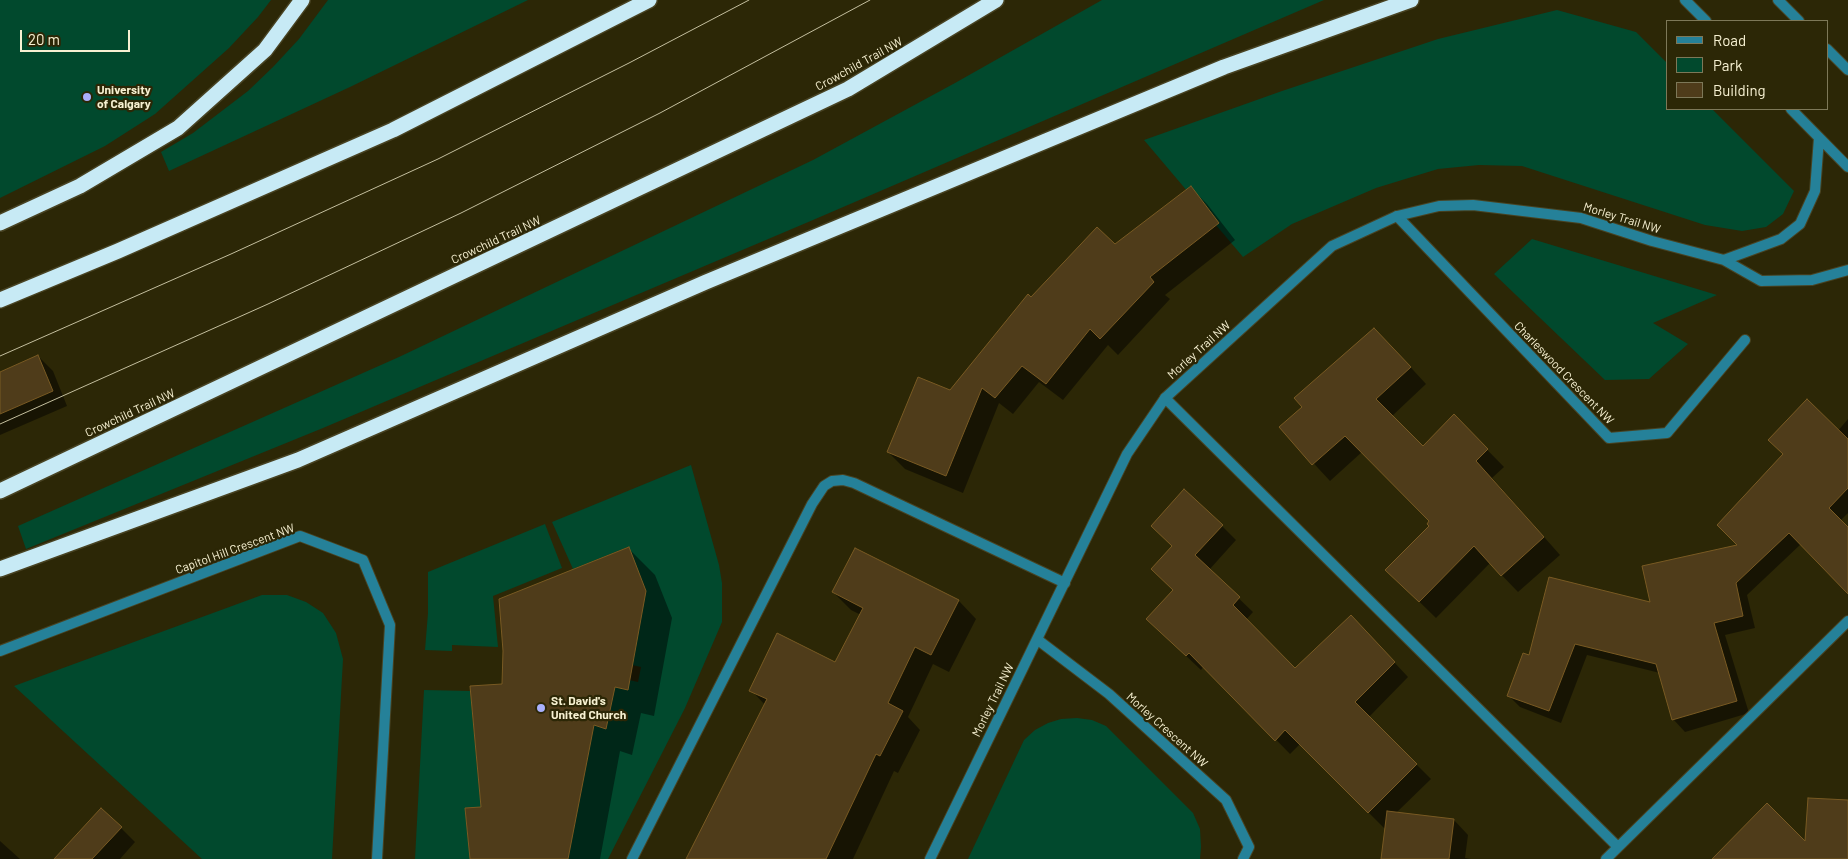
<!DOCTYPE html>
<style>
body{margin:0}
#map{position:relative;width:1848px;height:859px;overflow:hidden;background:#2c2706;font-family:Barlow,sans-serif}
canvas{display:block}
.legend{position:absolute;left:1666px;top:20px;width:162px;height:90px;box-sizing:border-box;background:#2c2706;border:1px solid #7d7858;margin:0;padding:6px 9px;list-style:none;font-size:15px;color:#f7f1d2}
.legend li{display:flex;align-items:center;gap:10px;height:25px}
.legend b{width:25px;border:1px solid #7d7858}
.scale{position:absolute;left:20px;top:30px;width:110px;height:22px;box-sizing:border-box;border:2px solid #f7f1d2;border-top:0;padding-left:6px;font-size:15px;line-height:18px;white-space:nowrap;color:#f7f1d2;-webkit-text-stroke:4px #2c2706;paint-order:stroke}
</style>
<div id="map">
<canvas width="1848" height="859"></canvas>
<ul class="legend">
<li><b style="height:6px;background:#258199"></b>Road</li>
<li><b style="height:14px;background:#01492d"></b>Park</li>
<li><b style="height:14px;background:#4f3c1a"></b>Building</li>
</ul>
<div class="scale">20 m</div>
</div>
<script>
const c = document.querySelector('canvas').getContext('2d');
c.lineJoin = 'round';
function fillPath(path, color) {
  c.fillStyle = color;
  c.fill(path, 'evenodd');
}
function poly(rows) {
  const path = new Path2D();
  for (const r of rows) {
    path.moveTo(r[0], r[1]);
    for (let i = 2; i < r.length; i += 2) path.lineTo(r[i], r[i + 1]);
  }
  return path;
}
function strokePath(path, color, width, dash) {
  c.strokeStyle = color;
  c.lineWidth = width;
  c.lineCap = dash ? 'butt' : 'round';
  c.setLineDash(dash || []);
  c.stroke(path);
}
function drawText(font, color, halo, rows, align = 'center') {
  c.font = font + ' Barlow,sans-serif';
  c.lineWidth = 4.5;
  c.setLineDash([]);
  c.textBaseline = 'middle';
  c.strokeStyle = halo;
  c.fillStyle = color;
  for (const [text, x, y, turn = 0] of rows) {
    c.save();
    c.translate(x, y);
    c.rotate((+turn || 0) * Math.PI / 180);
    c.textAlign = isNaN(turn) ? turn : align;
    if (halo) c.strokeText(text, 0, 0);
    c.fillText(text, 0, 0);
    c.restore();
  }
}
fillPath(poly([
 [0,0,271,0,258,17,229,48,155,114,105,146,0,198],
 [328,0,528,0,350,87,169,171,161,152,193,133,248,91,273,67,299,39],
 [1102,0,1324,0,813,220,323,428,26,549,18,526,399,357,813,160,955,83],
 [1557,10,1636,32,1667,63,1667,109,1712,109,1794,191,1783,214,1766,227,1742,231,1705,225,1522,166,1479,165,1438,169,1376,188,1292,224,1243,257,1144,140,1282,91,1438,39],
 [1532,239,1717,295,1653,323,1688,344,1649,379,1605,380,1494,274],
 [691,465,719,565,722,583,722,622,685,708,608,859,568,859,594,725,606,729,615,687,628,690,629,680,638,682,641,667,632,665,646,591,628,547,573,569,552,522],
 [545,524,562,568,493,596,498,647,452,645,452,651,425,650,428,613,428,572],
 [262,595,287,595,306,602,323,613,336,633,343,659,332,859,202,859,14,686],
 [424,690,470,691,481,807,465,808,470,859,415,859],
 [1077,718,1092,720,1106,726,1193,813,1200,829,1201,847,1200,859,968,859,1024,740,1035,730,1048,723,1061,719]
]), '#01492d');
fillPath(poly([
 [1190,187,1207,204,1235,240,1165,295,1170,299,1118,355,1108,345,1063,400,1039,382,1013,414,999,403,963,493,905,469,888,452,950,392,1031,298,1115,245],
 [1391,346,1426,384,1391,417,1423,448,1454,416,1504,467,1492,478,1560,555,1518,592,1490,563,1436,618,1387,570,1430,526,1431,522,1362,452,1330,481,1281,428],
 [38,356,53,371,67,406,0,435,0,373],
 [1848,419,1848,513,1840,521,1848,528,1848,592,1801,544,1747,595,1755,628,1725,635,1749,713,1685,732,1673,719,1660,673,1587,655,1561,723,1520,707,1508,695,1530,657,1652,604,1740,546],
 [1222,526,1236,540,1209,570,1253,612,1246,620,1295,670,1365,631,1408,677,1369,717,1431,779,1396,813,1454,820,1468,835,1465,858,1471,859,1415,859,1300,744,1290,754,1204,666,1201,670,1147,619,1174,590,1167,584],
 [628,548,655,575,672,618,654,716,641,713,632,755,620,751,600,859,471,859,482,808,503,685],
 [855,549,959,601,976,619,949,672,933,664,908,717,920,730,898,773,894,771,853,859,688,859,765,705,751,690,836,663,861,615,851,610,833,592],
 [121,828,135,842,120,859,56,859],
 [0,841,20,859,0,859]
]), '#0007');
const building = poly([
 [1191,186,1219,223,1150,277,1154,282,1100,339,1090,329,1046,384,1022,366,995,398,982,388,946,476,887,452,918,377,950,390,1028,294,1031,297,1097,227,1115,244,1191,186],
 [1374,328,1411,367,1376,399,1423,446,1454,414,1488,449,1476,461,1544,537,1501,576,1474,546,1419,602,1385,570,1429,526,1427,524,1429,521,1345,436,1312,465,1279,427,1302,407,1294,398,1374,328],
 [38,355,53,391,0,414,0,372,38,355],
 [1807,399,1848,439,1848,488,1829,508,1848,527,1848,594,1789,533,1736,583,1743,616,1714,623,1737,701,1672,720,1656,664,1575,644,1549,711,1507,696,1523,653,1529,655,1549,577,1650,602,1642,566,1737,545,1717,525,1783,454,1768,440,1807,399],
 [1184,489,1223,525,1195,555,1240,597,1233,605,1295,668,1351,615,1395,662,1355,702,1417,764,1368,813,1285,730,1275,741,1189,653,1186,656,1146,619,1173,590,1151,569,1172,546,1151,526,1184,489],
 [629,547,646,591,628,690,615,687,606,729,594,725,568,859,470,859,465,808,481,807,470,686,502,684,503,651,499,599,629,547],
 [855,548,959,600,931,655,915,647,888,703,903,711,880,756,876,754,826,859,686,859,767,699,749,691,777,633,835,662,863,608,832,592,855,548],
 [1808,798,1848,800,1848,859,1712,859,1767,803,1805,841,1808,798],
 [101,808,122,827,92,859,54,859,101,808],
 [1387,811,1454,819,1449,859,1381,859,1387,811]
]);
fillPath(building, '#4f3c1a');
strokePath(building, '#795a23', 1);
const service = poly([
 [1165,398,1618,847],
 [632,859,812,504,824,486,832,481,843,480,854,483,1065,583],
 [1606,859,1848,621]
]);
const minor = poly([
 [1397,216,1609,438,1667,433,1745,340],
 [1038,640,1109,694,1226,800,1249,847,1243,859],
 [0,651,300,536,363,560,390,625,377,859]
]);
const tertiary = poly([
 [1685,0,1706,21],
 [1778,0,1799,21],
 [1827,49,1848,70],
 [1791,109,1848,167],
 [1724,260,1781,239,1800,224,1815,191,1819,138],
 [930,859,1127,454,1165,398,1332,246,1397,216,1439,206,1473,205,1581,218,1652,241,1724,260,1761,281,1812,280,1848,270]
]);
const motorway = poly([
 [0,223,80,186,178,128,265,50,302,0],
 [0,300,118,251,393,130,649,0],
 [0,491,848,89,996,0],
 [0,569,298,460,706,282,1224,67,1411,0]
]);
strokePath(service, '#484323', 12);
strokePath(minor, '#484323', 12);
strokePath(tertiary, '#484323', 12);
strokePath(motorway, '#484323', 18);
strokePath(service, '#258199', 10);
strokePath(minor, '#258199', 10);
strokePath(tertiary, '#258199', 10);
strokePath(motorway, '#c7eaf5', 15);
strokePath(poly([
 [0,356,231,254,438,159,629,63,749,0],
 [0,424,268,304,461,213,660,113,870,0]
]), '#c4bf9f', 1);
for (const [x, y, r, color] of [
 [87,97,5,"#a9b0fc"],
 [541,708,5,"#a9b0fc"]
]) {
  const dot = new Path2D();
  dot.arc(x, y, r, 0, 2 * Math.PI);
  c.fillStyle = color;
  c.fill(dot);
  strokePath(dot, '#2c2706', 2);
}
drawText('12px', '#f7f1d2', '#2c2706', [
 ["Crowchild Trail NW",859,64,-29],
 ["Morley Trail NW",1622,218,17],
 ["Crowchild Trail NW",496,240,-25],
 ["Morley Trail NW",1199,350,-42],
 ["Charleswood Crescent NW",1564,373,46],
 ["Crowchild Trail NW",130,413,-25],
 ["Capitol Hill Crescent NW",235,549,-20],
 ["Morley Trail NW",993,700,-64],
 ["Morley Crescent NW",1167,730,42]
]);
drawText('bold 12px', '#f7f1d2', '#2c2706', [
 ["University",97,90],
 ["of Calgary",97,104],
 ["St. David's",551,701],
 ["United Church",551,715]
], 'left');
</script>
